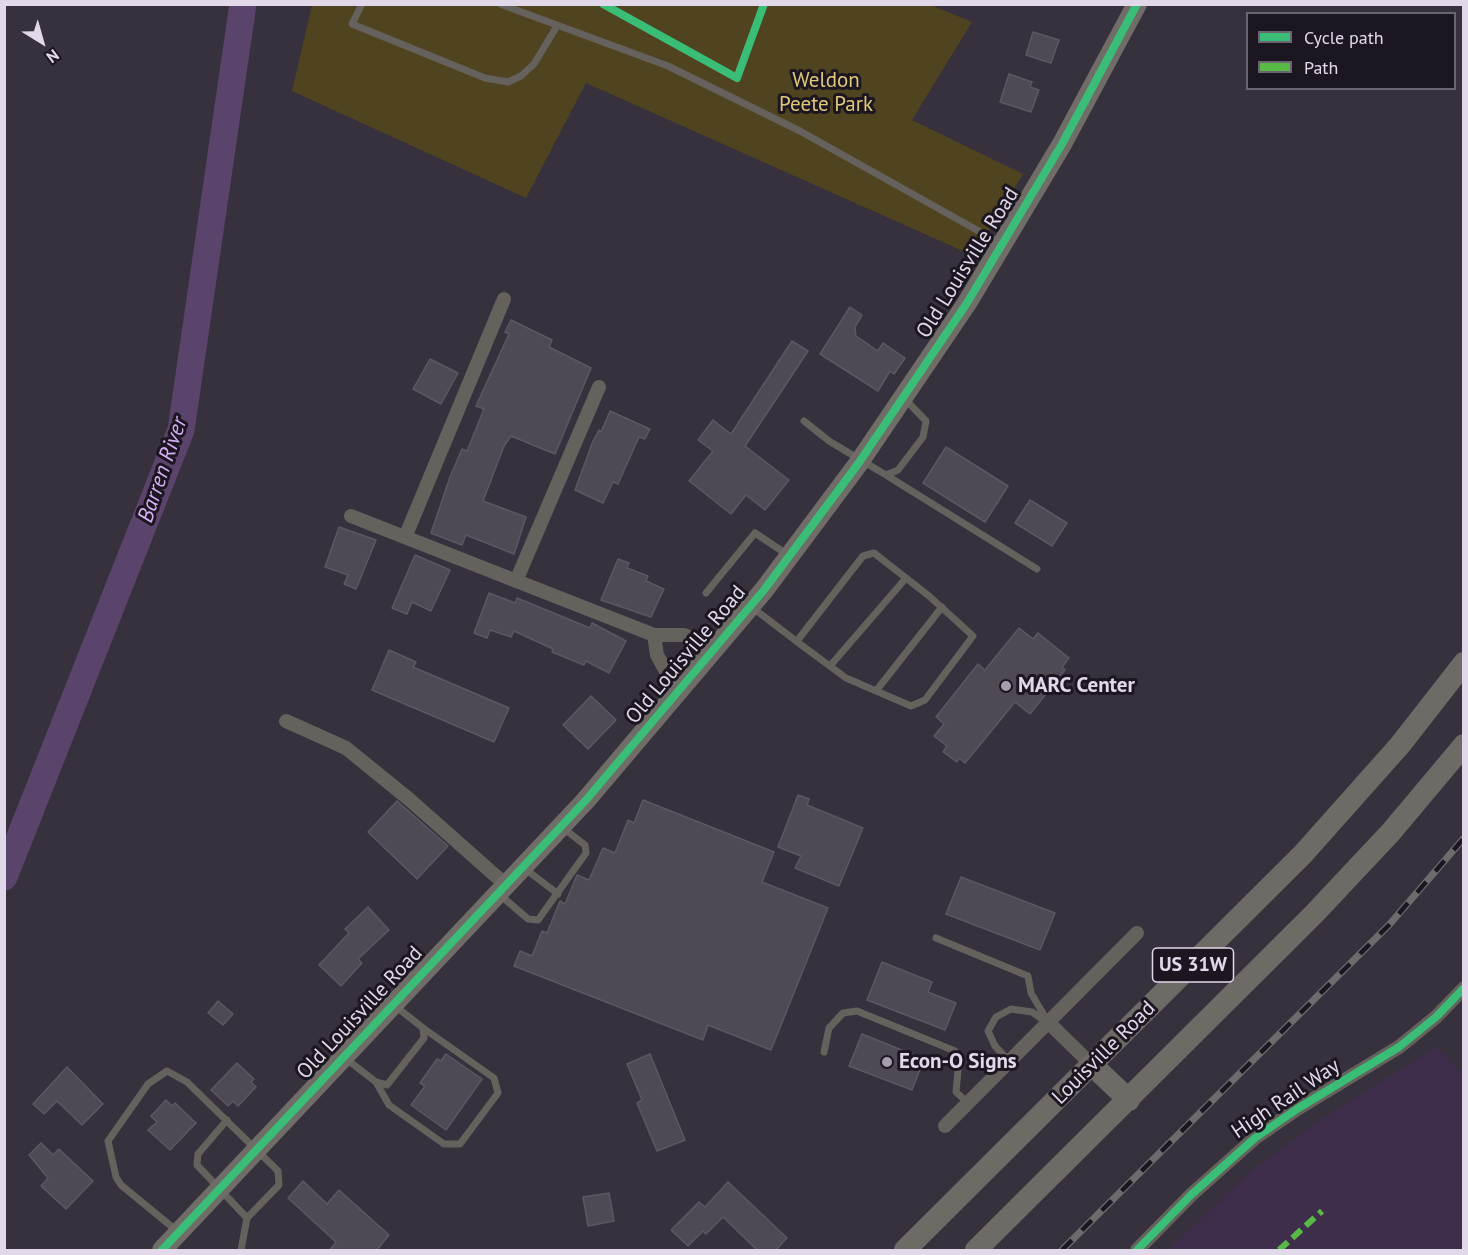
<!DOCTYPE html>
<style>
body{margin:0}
#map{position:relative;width:1468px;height:1255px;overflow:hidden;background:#37313d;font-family:"PT Sans",sans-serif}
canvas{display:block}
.frame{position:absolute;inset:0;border:6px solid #e1d9e9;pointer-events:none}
.legend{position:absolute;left:1246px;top:12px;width:210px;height:78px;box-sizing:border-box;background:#1c1621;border:2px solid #6b6471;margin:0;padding:8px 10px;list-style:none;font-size:18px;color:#e1d9e9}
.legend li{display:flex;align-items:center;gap:12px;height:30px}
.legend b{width:30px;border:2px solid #6b6471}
.north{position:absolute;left:12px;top:12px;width:60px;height:60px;-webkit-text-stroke:4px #1c1621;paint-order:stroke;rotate:143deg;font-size:16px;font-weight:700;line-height:24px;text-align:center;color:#e1d9e9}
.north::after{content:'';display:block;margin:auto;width:21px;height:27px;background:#e1d9e9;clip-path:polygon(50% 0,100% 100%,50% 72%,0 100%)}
</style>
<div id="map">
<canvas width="1468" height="1255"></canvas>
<div class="frame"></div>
<ul class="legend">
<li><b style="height:8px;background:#3abd76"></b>Cycle path</li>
<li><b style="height:8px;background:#58b947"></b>Path</li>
</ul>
<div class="north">N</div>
</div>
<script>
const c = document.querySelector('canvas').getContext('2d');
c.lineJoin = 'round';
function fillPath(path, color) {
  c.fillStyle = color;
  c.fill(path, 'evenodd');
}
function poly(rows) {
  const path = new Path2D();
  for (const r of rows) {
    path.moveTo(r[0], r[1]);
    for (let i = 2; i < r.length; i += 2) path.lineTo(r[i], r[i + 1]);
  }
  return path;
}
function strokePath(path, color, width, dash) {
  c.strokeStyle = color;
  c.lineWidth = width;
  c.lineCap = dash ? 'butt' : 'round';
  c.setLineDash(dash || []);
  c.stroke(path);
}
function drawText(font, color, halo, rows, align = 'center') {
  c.font = font + ' "PT Sans",sans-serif';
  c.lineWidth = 6;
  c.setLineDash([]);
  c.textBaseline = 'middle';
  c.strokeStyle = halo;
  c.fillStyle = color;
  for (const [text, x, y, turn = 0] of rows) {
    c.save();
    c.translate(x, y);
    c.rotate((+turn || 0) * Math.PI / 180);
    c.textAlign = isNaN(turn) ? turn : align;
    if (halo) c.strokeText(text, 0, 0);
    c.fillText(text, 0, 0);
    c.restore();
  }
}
fillPath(poly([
 [1437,1047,1463,1074,1463,1250,1168,1250,1247,1175,1322,1119]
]), '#3e2e4b');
fillPath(poly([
 [312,5,931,5,972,22,912,120,1023,174,974,256,586,83,526,198,292,91]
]), '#4f4320');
strokePath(poly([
 [4,877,181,430,243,4]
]), '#5a446c', 27);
const building = poly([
 [1033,32,1059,40,1051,63,1026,55,1033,32],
 [1009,74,1032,82,1030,87,1039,90,1031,112,1000,102,1009,74],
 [850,307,862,315,855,327,856,336,878,351,883,343,905,358,894,374,890,371,878,391,820,354,850,307],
 [511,320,552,340,549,347,591,368,555,454,511,436,504,446,483,501,526,517,514,554,466,535,462,545,431,533,450,477,462,449,467,451,484,409,476,406,509,334,505,332,511,320],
 [792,341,808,351,745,446,789,480,765,510,746,495,731,514,689,481,713,451,698,440,713,420,731,434,792,341],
 [430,359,458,373,441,404,413,389,430,359],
 [610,411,650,429,645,439,639,437,618,484,613,482,603,503,575,490,593,441,599,430,601,432,610,411],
 [946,447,1008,486,985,522,923,483,946,447],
 [1030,500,1067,523,1052,546,1015,523,1030,500],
 [339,527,376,540,356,589,344,584,348,575,325,567,339,527],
 [415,555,450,570,431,611,412,602,407,614,392,608,415,555],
 [618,559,629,563,627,568,648,576,646,581,664,589,651,617,601,600,618,559],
 [489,593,515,603,517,598,590,628,592,623,626,641,609,673,586,661,584,665,552,652,553,649,514,631,511,637,490,630,487,638,474,633,489,593],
 [1019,628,1033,639,1038,633,1069,658,1062,667,1065,670,1030,714,1015,702,965,763,959,758,957,762,943,752,947,746,934,736,944,724,936,717,978,664,985,670,1019,628],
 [389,650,416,662,413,667,509,708,494,742,372,690,389,650],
 [591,696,616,720,588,749,563,725,591,696],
 [798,795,809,799,807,805,863,828,839,886,795,868,801,856,778,847,798,795],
 [643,800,774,852,762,882,828,908,771,1050,708,1025,703,1040,514,966,520,951,532,956,542,931,547,933,560,901,565,904,577,875,589,880,603,848,615,853,628,820,634,823,643,800],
 [397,801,448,846,417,879,368,832,397,801],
 [961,877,1055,913,1040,950,946,914,961,877],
 [368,907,389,930,358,959,362,963,341,986,319,965,349,933,345,929,368,907],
 [882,962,932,982,928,992,956,1003,945,1030,867,1000,882,962],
 [218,1001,233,1014,223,1025,208,1013,218,1001],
 [862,1034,924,1059,912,1090,849,1066,862,1034],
 [446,1054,482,1079,446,1130,411,1105,425,1086,420,1083,437,1059,441,1061,446,1054],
 [650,1054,685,1140,657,1151,637,1103,642,1100,627,1064,650,1054],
 [237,1063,254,1079,251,1082,256,1087,238,1106,233,1101,228,1106,211,1090,237,1063],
 [67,1067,103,1104,82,1125,57,1101,44,1114,33,1104,67,1067],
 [166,1100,172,1106,175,1103,196,1123,170,1150,148,1130,157,1122,151,1116,166,1100],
 [41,1143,53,1155,59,1149,93,1181,66,1209,41,1186,48,1178,29,1155,41,1143],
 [303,1181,327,1204,339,1190,389,1235,376,1251,329,1251,336,1242,288,1198,303,1181],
 [728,1182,787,1238,775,1251,758,1251,723,1217,706,1234,703,1231,688,1246,671,1230,699,1202,705,1207,728,1182],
 [609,1193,614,1221,588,1226,583,1197,609,1193]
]);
fillPath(building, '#4f4954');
strokePath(building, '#5c5762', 1.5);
strokePath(poly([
 [362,4,352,24,485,78,508,82,521,76,534,64,557,26],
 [500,4,668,66,800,131,1000,243],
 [804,421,829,441,886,475,898,470,923,437,926,421,904,398],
 [886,475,1037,569],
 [706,593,755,533,788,555],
 [753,608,800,644,846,678,911,706,925,700,973,636,929,596,874,553,863,556,797,641],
 [830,666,906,578],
 [876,691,942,607],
 [524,868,558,894],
 [499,894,528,919,538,920,586,853,585,845,563,828],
 [936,938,1028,976,1031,993,1048,1022],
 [824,1052,829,1028,843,1013,857,1011,955,1051,959,1060,956,1092,968,1103],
 [345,1058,376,1082,387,1085,424,1038,423,1028,394,1005],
 [1009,1061,995,1046,988,1031,996,1017,1011,1009,1032,1012,1045,1021],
 [376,1082,389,1105,444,1144,460,1144,498,1093,494,1078,423,1028],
 [227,1120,198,1154,197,1165,247,1218,241,1250],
 [177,1231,121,1185,116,1177,108,1141,148,1084,167,1071,187,1082,278,1171,279,1185,247,1218]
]), '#65615c', 7);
strokePath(poly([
 [351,516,654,635,657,655,666,671,682,689],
 [406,535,504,299],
 [516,581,599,387],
 [654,635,684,635,717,648],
 [286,721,346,748,410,800,506,885],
 [1048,1022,1092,1065],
 [945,1126,1137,933],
 [1137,1250,1192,1194,1255,1138,1297,1109,1399,1047,1436,1017,1464,988]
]), '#65615c', 14);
strokePath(poly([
 [162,1250,586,800,764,590,858,464,967,303,1062,144,1137,4]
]), '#706c67', 20);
strokePath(poly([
 [1092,1065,1129,1100],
 [905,1250,1303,854,1400,745,1464,663],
 [976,1250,1314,914,1391,832,1464,745]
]), '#6e6a66', 22);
const rail = poly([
 [1062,1250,1389,925,1464,838]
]);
strokePath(rail, '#6e6b6c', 7);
strokePath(rail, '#1c1621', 4.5, [14]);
strokePath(poly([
 [1279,1250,1322,1211]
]), '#58b947', 6, [12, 6]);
strokePath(poly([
 [603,4,737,78,764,4],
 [162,1250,586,800,764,590,858,464,967,303,1062,144,1137,4],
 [1137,1250,1192,1194,1255,1138,1297,1109,1399,1047,1436,1017,1464,988]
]), '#3abd76', 8);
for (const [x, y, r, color] of [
 [1006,686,6,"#a69ead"],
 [887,1062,6,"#a69ead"]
]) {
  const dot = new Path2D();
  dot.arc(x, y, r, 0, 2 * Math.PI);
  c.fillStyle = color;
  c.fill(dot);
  strokePath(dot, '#1c1621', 2);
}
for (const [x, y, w] of [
 [1193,965,81]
]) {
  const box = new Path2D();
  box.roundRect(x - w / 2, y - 17, w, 34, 4.5);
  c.fillStyle = '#1c1621';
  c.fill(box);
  strokePath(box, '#e1d9e9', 1.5);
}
drawText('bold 20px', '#e1d9e9', null, [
 ["US 31W",1193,965]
]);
drawText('21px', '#e2c879', '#1c1621', [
 ["Weldon",826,81],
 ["Peete Park",826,105]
]);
drawText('21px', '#e1d9e9', '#1c1621', [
 ["Old Louisville Road",968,263,-58],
 ["Old Louisville Road",686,655,-50],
 ["Old Louisville Road",360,1013,-47],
 ["Louisville Road",1104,1053,-45],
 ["High Rail Way",1286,1099,-34]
]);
drawText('bold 21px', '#e1d9e9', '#1c1621', [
 ["MARC Center",1018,686],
 ["Econ-O Signs",899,1062]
], 'left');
drawText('italic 22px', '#d6b1f7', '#1c1621', [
 ["Barren River",163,470,-71]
]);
</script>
